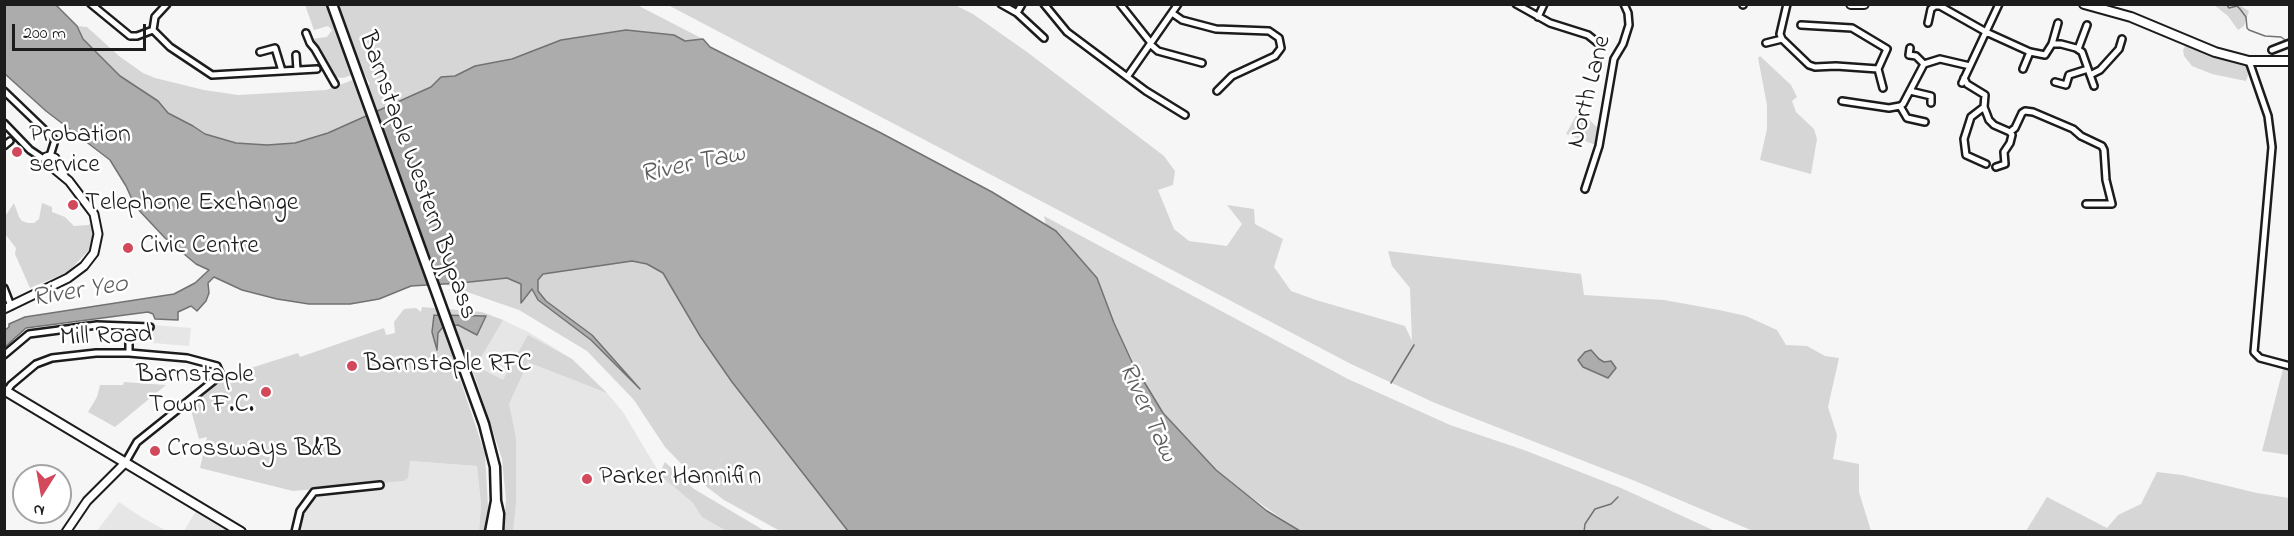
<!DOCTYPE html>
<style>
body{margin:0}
#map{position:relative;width:2294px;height:536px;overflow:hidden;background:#f6f6f6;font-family:"Indie Flower",sans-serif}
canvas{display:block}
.frame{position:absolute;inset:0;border:6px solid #1c1c1c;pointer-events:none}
.north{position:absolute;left:12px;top:464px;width:60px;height:60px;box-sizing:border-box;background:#fff;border:2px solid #a4a4a4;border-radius:50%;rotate:191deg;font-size:16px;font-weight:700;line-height:24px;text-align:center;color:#1c1c1c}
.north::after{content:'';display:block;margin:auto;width:21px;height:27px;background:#d1495b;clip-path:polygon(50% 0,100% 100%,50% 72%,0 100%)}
.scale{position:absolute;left:12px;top:24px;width:134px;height:27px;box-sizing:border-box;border:3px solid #1c1c1c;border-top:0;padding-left:8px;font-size:18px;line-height:21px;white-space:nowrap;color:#1c1c1c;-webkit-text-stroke:4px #fff;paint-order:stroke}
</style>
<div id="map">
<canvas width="2294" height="536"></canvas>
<div class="frame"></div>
<div class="north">N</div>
<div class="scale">200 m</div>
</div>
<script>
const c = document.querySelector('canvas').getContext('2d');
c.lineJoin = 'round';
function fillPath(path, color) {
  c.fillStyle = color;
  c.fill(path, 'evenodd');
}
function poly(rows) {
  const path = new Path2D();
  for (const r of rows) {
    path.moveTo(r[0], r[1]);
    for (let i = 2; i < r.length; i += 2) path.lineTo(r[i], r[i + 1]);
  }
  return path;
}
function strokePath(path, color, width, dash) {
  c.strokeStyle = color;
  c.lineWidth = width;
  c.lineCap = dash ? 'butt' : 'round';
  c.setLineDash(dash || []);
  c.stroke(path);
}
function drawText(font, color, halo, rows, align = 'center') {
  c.font = font + ' "Indie Flower",sans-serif';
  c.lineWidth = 5;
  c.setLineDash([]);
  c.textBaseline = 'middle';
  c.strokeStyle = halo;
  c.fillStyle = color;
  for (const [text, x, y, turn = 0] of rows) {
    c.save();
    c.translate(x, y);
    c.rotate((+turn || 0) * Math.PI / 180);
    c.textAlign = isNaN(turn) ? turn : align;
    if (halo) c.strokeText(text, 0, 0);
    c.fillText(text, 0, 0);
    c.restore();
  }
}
fillPath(poly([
 [501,319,530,333,572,359,607,393,623,412,660,474,693,503,741,531,513,531,516,504,516,438,503,381,476,366],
 [153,325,191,328,189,346,153,343],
 [409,461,477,466,481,505,479,531,297,532,302,515,313,496,381,488,381,483,404,481,408,478],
 [119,502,141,517,167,531,96,532],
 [196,511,229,531,184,531]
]), '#e6e6e6');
fillPath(poly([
 [305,5,327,5,352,75,343,78,335,77,312,43,311,39,327,37,332,30,328,26,314,30],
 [338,5,637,5,703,39,685,41,674,35,626,30,561,40,512,59,475,66,454,76,441,77,431,87,328,133,295,143,267,145,236,143,205,134,193,126,167,113,158,101,120,76,82,39,77,26,87,27,119,56,143,73,155,78,204,90,238,95,326,90,363,76,367,86,370,84,362,70],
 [668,5,955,5,973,14,1027,52,1164,156,1175,171,1173,185,1158,190,1174,229,1189,241,1227,246,1242,224,1227,205,1254,209,1255,224,1283,239,1274,267,1291,291,1316,300,1405,326,1412,341,1410,288,1392,266,1388,251,1581,274,1584,295,1664,300,1719,310,1746,316,1777,330,1786,345,1807,346,1825,356,1839,358,1828,407,1837,435,1833,459,1859,464,1859,492,1871,531,1753,531,1635,481,1435,403,1351,364],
 [2214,5,2239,5,2249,11,2244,26,2238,30,2228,16],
 [2186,44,2246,64,2248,75,2246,81,2212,74,2192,66,2184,56,2183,50],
 [1760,56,1791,85,1797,97,1792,101,1796,112,1814,129,1817,139,1811,174,1760,160,1767,129,1767,105,1758,58],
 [1579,110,1600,130,1596,145,1566,134],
 [14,203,19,217,22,221,28,223,34,223,39,219,42,203,52,207,52,212,65,217,74,226,88,225,92,223,94,231,89,250,68,272,30,288,15,254,16,248,5,234,4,218],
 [1044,216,1348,379,1450,425,1524,450,1621,488,1715,531,1300,531,1242,491,1181,531,1139,374,1114,322,1097,278,1056,231,1046,225],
 [632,261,647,264,663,273,698,334,732,382,849,531,780,531,724,500,695,478,665,447,634,400,587,351,519,310,444,284,512,276,507,274,408,283,377,294,350,300,316,302,339,293,358,292,374,287,410,272,467,267,483,271,515,267,527,267,527,275],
 [422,307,482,312,503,320,476,366,503,380,528,335,572,359,607,393,528,362,509,404,516,438,516,504,513,532,503,531,506,500,502,459,475,377,458,338,451,341,452,355,485,454,488,507,491,508,489,531,479,531,481,505,477,466,410,461,408,478,404,481,293,491,200,468,207,437,199,439,189,403,216,385,227,374,232,374,298,353,300,357,384,328,386,335,395,333,394,322,404,309,416,308,421,312],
 [2283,369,2289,371,2289,455,2262,451],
 [124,382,166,385,115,427,88,412,97,397,100,385,123,385],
 [665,462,694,489,765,531,727,531,702,517,693,503,659,474],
 [2157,472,2182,475,2257,493,2289,498,2289,531,2026,531,2047,497,2107,528,2118,515,2141,504]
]), '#d6d6d6');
const water = poly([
 [5,5,56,5,77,26,83,39,120,76,158,101,168,113,193,126,205,134,236,143,267,145,295,143,328,133,431,87,441,77,455,76,475,66,512,59,561,40,626,30,674,35,685,41,703,39,710,47,881,133,992,192,1056,231,1097,278,1114,323,1132,362,1163,413,1216,470,1267,511,1300,531,848,531,732,382,700,336,663,273,647,264,632,261,543,274,538,280,538,291,546,301,592,335,640,389,591,340,538,300,532,289,521,303,521,284,507,278,460,283,411,286,379,299,350,304,309,304,277,299,242,290,214,277,208,283,209,293,206,301,197,311,191,306,178,312,178,320,155,319,153,314,148,312,26,328,5,347,4,331,9,327,9,324,25,317,174,294,195,283,209,270,196,264,165,238,135,206,126,186,110,160,46,111,5,74,5,5],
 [434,315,486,316,477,335,458,325,443,327,438,333,437,350,432,332,434,315],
 [1591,350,1599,359,1604,362,1611,361,1616,368,1608,378,1583,367,1578,360,1585,352,1591,350]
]);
fillPath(water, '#acacac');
strokePath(water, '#727272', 1.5);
strokePath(poly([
 [2226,4,2229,8,2237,6,2240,9,2246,17,2247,28,2249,30,2265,36,2281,37,2288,42],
 [1391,383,1414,345],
 [1584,532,1585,524,1595,509,1611,504,1618,497]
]), '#727272', 1.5);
const minor = poly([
 [91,4,130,36,137,36,153,30],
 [167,4,155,17,153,30,170,47,212,75,317,69],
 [1001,4,1017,13,1044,38],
 [1044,4,1067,32,1146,91,1185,115],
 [1120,4,1151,43],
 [1516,4,1550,23,1588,35,1598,43],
 [1787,4,1780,34,1782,39,1809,65,1815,67,1836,66,1878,69,1887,49,1852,28,1801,25],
 [1743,5,1743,4],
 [1017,13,1022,4],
 [1172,13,1182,20,1216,29,1269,31,1279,38,1281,48,1275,56,1232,76,1217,91],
 [1538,17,1544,4],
 [1928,23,1931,9,1935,6,1940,6,1986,32,2030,52,2045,55,2052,44,2061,44,2076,48,2082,52,2094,86],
 [306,33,310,43,315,49,335,84],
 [1766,43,1782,39],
 [1150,44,1158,51,1202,63],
 [2052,44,2058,23],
 [1910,48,1909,55,1916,56,1924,64,1940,59,1970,66],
 [2078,49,2087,25],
 [2272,50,2290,43],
 [260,52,275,48,282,71],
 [296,55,297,70],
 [2249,61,2268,116,2272,147,2254,352,2260,358,2290,366],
 [1878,69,1883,88],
 [2023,69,2030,52],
 [2090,75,2100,70,2119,49,2122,39],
 [1127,77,1178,4],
 [1964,78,1967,84,1985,95,1984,107,1989,120,1994,125,2010,132],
 [2055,82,2066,85,2069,75,2088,69],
 [1962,83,1999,4],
 [4,91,55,140,50,156],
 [1910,91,1931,96,1931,103],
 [1842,101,1889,108,1900,106,1903,104,1924,64],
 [1900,106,1907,118,1925,122],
 [1984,107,1971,117,1964,139,1966,155,1986,164],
 [4,123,30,150,45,160],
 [4,146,10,141],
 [1996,167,2005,164,2004,152,2010,143,2012,135,2010,132,2015,128,2022,113,2025,111,2033,112,2073,129,2081,136,2102,146,2104,150,2106,180,2112,204,2086,204],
 [1585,189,1599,146,1614,59,1623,44,1629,25,1628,13,1624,4],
 [4,288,11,306],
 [129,353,129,341],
 [4,355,29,334,97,325,150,327],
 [7,391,11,385,36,364,52,358,96,353,129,353,187,358,217,366,220,373,217,378,137,442,125,463],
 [295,532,300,511,314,492,380,485]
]);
const tertiary = poly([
 [4,309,68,278,84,266,94,253,98,234,94,214,69,181,46,162,46,157,50,156,55,158,64,176],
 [66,532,87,501,125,463]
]);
const secondary = poly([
 [1851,4,1864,4],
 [2084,4,2131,17,2215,52,2249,61,2290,61],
 [4,390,241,532]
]);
const primary = poly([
 [332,4,484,424,495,467,496,501,499,514,498,532],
 [490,532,496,501]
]);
strokePath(minor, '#1c1c1c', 10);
strokePath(tertiary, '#1c1c1c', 11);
strokePath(secondary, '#1c1c1c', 12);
strokePath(primary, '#1c1c1c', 13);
strokePath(minor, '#fff', 5);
strokePath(tertiary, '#fff', 7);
strokePath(secondary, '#fff', 8);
strokePath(primary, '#fff', 8);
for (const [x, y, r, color] of [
 [17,152,6,"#d1495b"],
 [73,205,6,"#d1495b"],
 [128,248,6,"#d1495b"],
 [352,366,6,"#d1495b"],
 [266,392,6,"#d1495b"],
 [155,451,6,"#d1495b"],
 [587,479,6,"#d1495b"]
]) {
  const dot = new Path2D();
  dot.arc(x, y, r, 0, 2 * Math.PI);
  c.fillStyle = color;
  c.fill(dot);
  strokePath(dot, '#fff', 2);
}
drawText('26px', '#1c1c1c', '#fff', [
 ["North Lane",1591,92,-76],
 ["Barnstaple Western Bypass",416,176,70],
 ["Mill Road",106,338,-2]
]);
drawText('26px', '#1c1c1c', '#fff', [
 ["Probation",29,137],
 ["service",29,167],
 ["Telephone Exchange",85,205],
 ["Civic Centre",140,248],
 ["Barnstaple RFC",364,366],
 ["Barnstaple",254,377,"right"],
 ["Town F.C.",254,407,"right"],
 ["Crossways B&B",167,451],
 ["Parker Hannifin",599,479]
], 'left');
drawText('italic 27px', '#5d5d5d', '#fff', [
 ["River Taw",693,166,-12],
 ["River Yeo",80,293,-9],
 ["River Taw",1146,413,65]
]);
</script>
